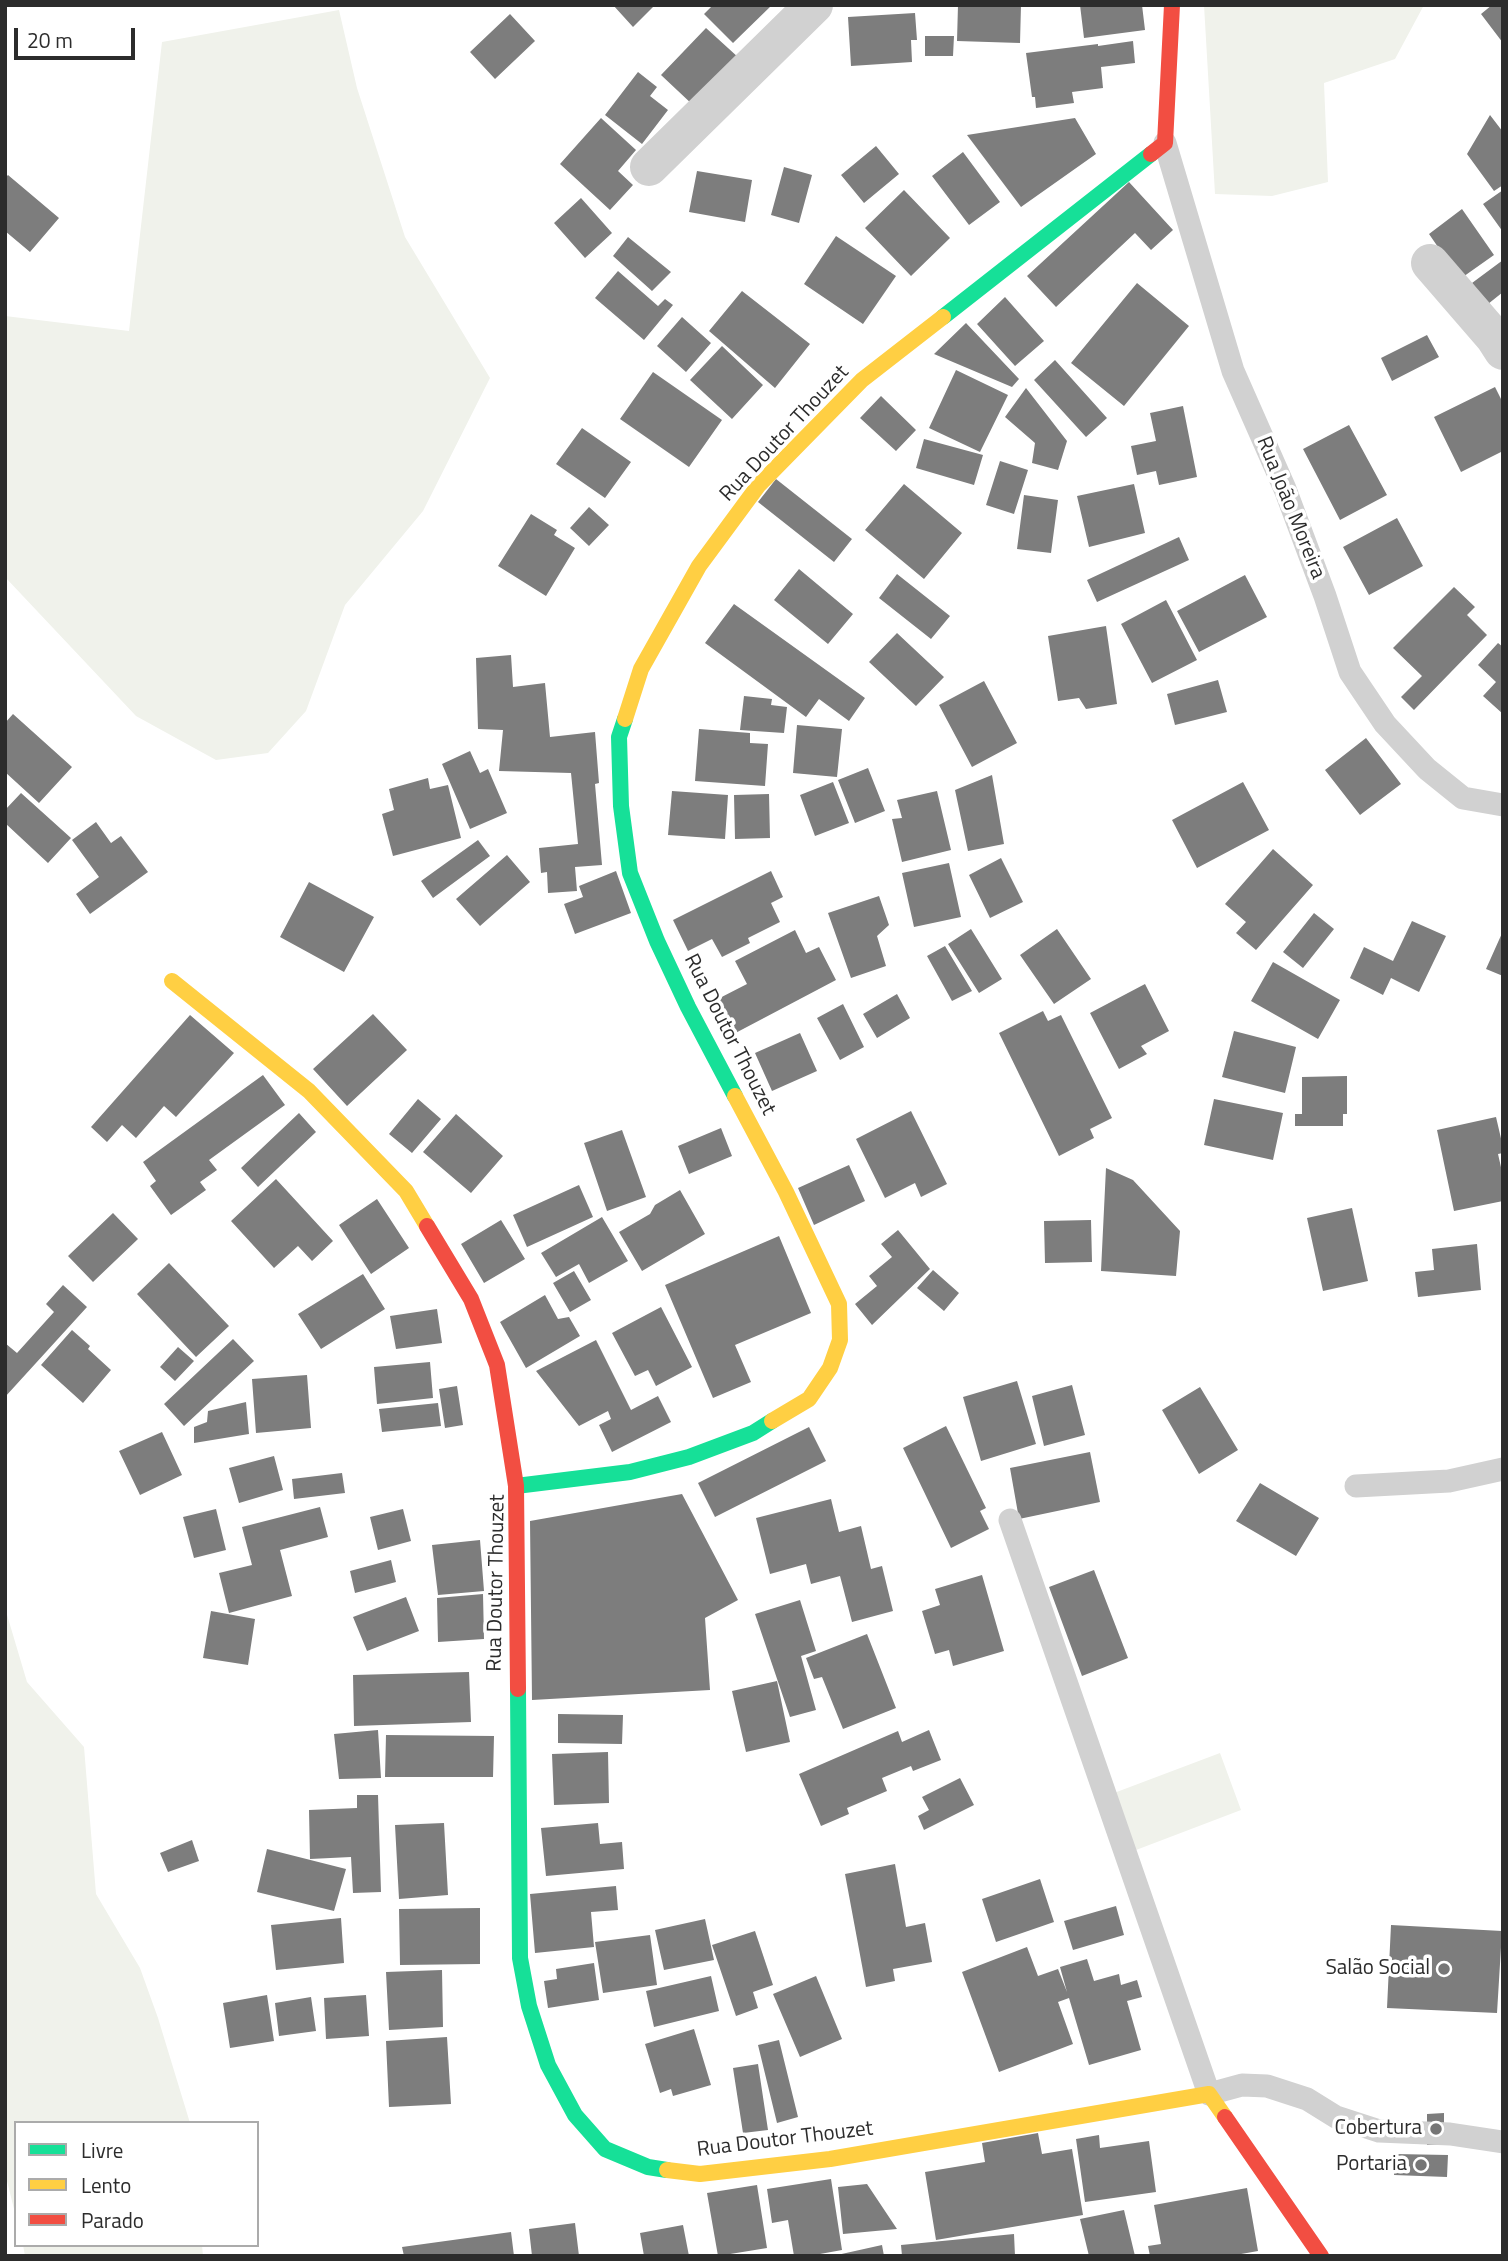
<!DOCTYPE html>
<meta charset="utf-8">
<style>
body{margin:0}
#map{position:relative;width:1508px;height:2261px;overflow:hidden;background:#fff;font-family:"Titillium Web",sans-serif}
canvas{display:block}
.frame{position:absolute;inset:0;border:7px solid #2c2c2c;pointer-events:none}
.legend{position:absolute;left:14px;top:2121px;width:245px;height:126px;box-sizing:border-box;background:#fff;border:2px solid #ababab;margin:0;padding:9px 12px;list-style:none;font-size:21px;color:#2c2c2c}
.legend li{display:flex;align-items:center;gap:14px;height:35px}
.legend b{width:35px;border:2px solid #ababab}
.scale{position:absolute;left:14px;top:28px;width:121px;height:32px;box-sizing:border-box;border:4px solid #2c2c2c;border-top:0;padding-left:9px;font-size:21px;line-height:24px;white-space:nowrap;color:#2c2c2c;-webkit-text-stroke:5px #fff;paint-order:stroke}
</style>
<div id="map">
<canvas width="1508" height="2261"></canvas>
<div class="frame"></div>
<ul class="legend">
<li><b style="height:9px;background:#16e098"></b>Livre</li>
<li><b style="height:9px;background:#ffcf43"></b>Lento</li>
<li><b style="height:9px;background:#f24e42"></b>Parado</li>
</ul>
<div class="scale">20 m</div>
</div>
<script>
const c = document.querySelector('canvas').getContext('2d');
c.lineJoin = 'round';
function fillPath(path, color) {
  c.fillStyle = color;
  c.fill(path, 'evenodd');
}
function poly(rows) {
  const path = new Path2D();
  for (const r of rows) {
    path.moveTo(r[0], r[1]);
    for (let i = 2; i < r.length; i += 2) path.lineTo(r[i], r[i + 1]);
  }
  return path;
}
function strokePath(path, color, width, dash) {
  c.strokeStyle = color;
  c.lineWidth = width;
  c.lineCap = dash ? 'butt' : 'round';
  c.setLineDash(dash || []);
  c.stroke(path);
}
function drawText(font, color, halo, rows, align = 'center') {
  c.font = font + ' "Titillium Web",sans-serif';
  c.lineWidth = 7;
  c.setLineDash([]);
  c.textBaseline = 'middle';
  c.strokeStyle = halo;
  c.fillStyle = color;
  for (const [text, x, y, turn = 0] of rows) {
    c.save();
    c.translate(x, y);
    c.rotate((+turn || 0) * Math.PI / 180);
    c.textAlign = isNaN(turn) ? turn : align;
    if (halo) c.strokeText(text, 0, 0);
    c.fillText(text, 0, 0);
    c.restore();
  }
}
fillPath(poly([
 [1204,5,1424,5,1395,59,1324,83,1328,182,1272,196,1215,194],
 [339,10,357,88,405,237,490,378,423,511,345,605,306,711,268,753,216,760,136,716,5,577,5,316,129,331,162,42],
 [5,1608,27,1682,84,1747,96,1894,140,1968,158,2018,190,2123,16,2123,16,2217,5,2173],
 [1220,1753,1241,1810,1136,1850,1114,1793],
 [23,2245,202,2245,203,2256,25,2256]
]), '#f0f2eb');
fillPath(poly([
 [613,5,655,5,633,27],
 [713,5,772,5,733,43,704,14],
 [958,5,1021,5,1020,43,957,41],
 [1080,5,1142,5,1145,30,1084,38],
 [1492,5,1503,5,1503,43,1481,14],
 [915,13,917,40,911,40,912,62,851,66,848,17],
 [510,14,535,41,495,79,470,52],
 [706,28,739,58,694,106,661,75],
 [925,36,954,36,953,56,925,56],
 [1133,41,1135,63,1101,67,1103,88,1072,92,1074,103,1036,108,1035,97,1032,97,1026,53,1098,44,1098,46],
 [638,72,657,87,650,96,668,110,642,144,605,115],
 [1490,115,1503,132,1503,185,1494,191,1467,154],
 [601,118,636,150,618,171,633,185,610,210,560,164],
 [1075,118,1096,154,1021,207,967,135],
 [876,146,899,174,864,203,841,175],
 [963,152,1000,202,969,225,932,176],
 [784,167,812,175,799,223,771,215],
 [697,171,752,180,745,222,689,212],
 [8,175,59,218,30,252,5,231,5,178],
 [1129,182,1173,230,1151,250,1135,233,1056,307,1027,276],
 [904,190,950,238,911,276,865,228],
 [1503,190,1503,232,1483,204],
 [581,198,612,233,585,258,554,223],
 [1462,209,1494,255,1460,279,1429,234],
 [836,236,896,276,863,324,804,284],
 [628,237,671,272,652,291,613,256],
 [1503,260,1503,292,1488,304,1472,283],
 [618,271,658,306,665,299,673,305,644,340,595,298],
 [1137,283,1189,326,1124,406,1071,363],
 [742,291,810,344,775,388,709,331],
 [1005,297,1044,341,1015,366,977,324],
 [682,317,711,343,686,372,657,346],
 [966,323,1019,379,1012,387,934,354],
 [1427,335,1439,357,1392,381,1381,358],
 [722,346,763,385,732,419,690,380],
 [1055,360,1107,418,1086,437,1034,380],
 [956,370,1008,395,980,452,929,428],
 [653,372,722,420,689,467,620,419],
 [1495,387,1503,403,1503,451,1461,472,1434,417],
 [1026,388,1067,441,1058,470,1032,463,1035,443,1005,417],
 [881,396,916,430,896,451,860,418],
 [1183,406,1197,477,1159,485,1156,471,1137,475,1131,446,1156,441,1150,413],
 [1349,425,1387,495,1340,520,1303,449],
 [582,428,631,462,605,498,556,464],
 [924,439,983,455,974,485,916,468],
 [1000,461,1028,470,1014,514,986,505],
 [776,479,852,539,834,562,758,502],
 [904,484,962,533,924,579,865,530],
 [1134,484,1145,533,1089,547,1077,496],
 [1024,495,1058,500,1051,553,1017,549],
 [589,507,609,525,589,546,570,528],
 [531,514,557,530,554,535,575,548,546,596,498,566],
 [1397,518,1423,566,1369,595,1343,547],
 [1179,537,1189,560,1097,602,1087,580],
 [799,569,853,614,828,644,774,600],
 [897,574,950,616,931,639,879,598],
 [1245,575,1267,617,1199,652,1177,611],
 [1454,587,1475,607,1467,615,1487,635,1414,710,1401,697,1422,676,1393,648],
 [1166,600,1197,660,1152,683,1121,624],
 [734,604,865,698,849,721,819,699,806,717,705,643],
 [1106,626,1117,704,1086,709,1079,698,1058,701,1048,636],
 [897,633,944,677,916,706,869,662],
 [1498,643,1503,647,1503,714,1483,696,1496,682,1478,665],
 [511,655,513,687,545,683,550,737,595,732,599,783,595,784,602,865,575,867,577,891,548,893,547,872,541,873,539,848,578,844,571,773,499,771,503,730,478,729,476,658],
 [1218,680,1227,712,1175,725,1167,694],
 [984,681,1017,743,972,767,939,705],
 [744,696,772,699,771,705,787,707,784,733,740,730],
 [13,714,72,767,39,803,5,772,5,723],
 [797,725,842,729,837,777,793,773],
 [699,729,750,733,750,743,768,744,765,786,695,781],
 [1366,738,1401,784,1360,815,1325,770],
 [470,751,480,773,488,769,507,813,470,829,442,764],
 [868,768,885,811,855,823,838,780],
 [992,775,1004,844,968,851,955,790],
 [428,778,430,789,448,785,461,838,393,856,382,814,394,810,389,789],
 [833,782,849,823,815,836,800,795],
 [1243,782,1269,830,1197,868,1172,820],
 [672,791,728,795,725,839,668,835],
 [937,791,951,850,902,862,892,819,902,818,897,800],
 [21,793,71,838,48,863,5,823,5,810],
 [769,794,770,838,735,839,734,795],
 [96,822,111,843,121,836,148,872,90,914,76,894,99,877,72,840],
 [478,840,490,856,433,898,421,881],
 [1273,849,1313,885,1256,950,1236,933,1246,922,1225,904],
 [507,855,530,882,480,926,456,899],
 [1001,858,1023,902,990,918,969,875],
 [949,863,961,917,914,927,902,873],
 [616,871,631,913,575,934,564,904,583,897,579,886],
 [771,871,783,897,771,903,780,922,748,938,750,943,722,957,712,939,688,951,673,920],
 [309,882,374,917,344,972,280,937],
 [879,896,889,925,877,936,886,966,851,978,828,913],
 [1314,913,1334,929,1303,968,1283,952],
 [1412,921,1446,936,1419,992,1391,978,1383,995,1350,978,1364,947,1393,961],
 [971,929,1002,979,979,993,948,944],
 [1057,929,1091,979,1054,1004,1020,955],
 [795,930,806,953,819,947,836,980,726,1038,708,1004,747,984,735,961],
 [1503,931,1503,976,1486,969],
 [945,946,972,991,952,1001,927,956],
 [1273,962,1340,1000,1318,1039,1251,1001],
 [1145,984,1169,1031,1141,1046,1147,1054,1119,1069,1090,1013],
 [897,994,910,1018,877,1038,863,1014],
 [843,1004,864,1047,840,1060,817,1018],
 [1043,1011,1048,1021,1061,1015,1112,1118,1090,1129,1094,1138,1059,1156,999,1033],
 [373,1014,407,1050,347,1106,313,1069],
 [190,1015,234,1053,176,1117,164,1106,136,1138,122,1125,107,1142,91,1127],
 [1234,1031,1296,1047,1285,1093,1222,1077],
 [800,1033,817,1071,772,1091,755,1053],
 [263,1075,285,1105,209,1160,217,1170,200,1182,206,1190,171,1215,150,1186,156,1181,143,1162],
 [1347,1076,1347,1114,1343,1114,1343,1126,1295,1126,1295,1114,1302,1114,1302,1077],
 [418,1099,441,1119,412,1153,389,1134],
 [1214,1099,1283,1113,1273,1160,1204,1145],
 [911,1111,947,1184,921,1197,915,1183,885,1198,856,1139],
 [299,1113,316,1132,258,1187,241,1168],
 [456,1114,503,1156,471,1193,423,1152],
 [1496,1117,1503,1147,1503,1153,1498,1154,1503,1176,1503,1201,1454,1211,1437,1130],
 [721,1128,732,1156,689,1174,678,1146],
 [622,1130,646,1197,607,1211,584,1143],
 [849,1165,865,1201,814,1225,798,1188],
 [1106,1168,1133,1180,1180,1231,1176,1276,1101,1271],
 [276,1179,333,1241,312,1261,298,1246,274,1268,231,1221],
 [579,1185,593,1217,527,1247,513,1215],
 [680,1190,705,1234,642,1271,619,1232,650,1214,655,1205],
 [377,1199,409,1248,371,1274,339,1225],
 [1352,1208,1368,1281,1323,1291,1307,1218],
 [113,1213,138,1239,93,1282,68,1256],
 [602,1217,628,1261,589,1283,579,1264,556,1277,541,1253],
 [501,1220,525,1259,484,1283,461,1244],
 [1091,1220,1092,1262,1045,1263,1044,1221],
 [898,1230,930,1269,872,1325,855,1304,877,1286,869,1276,892,1257,881,1244],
 [779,1236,811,1313,735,1345,751,1382,713,1398,665,1285],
 [1477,1244,1481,1290,1418,1297,1415,1272,1434,1270,1432,1249],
 [169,1263,229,1326,196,1357,137,1294],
 [933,1270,959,1293,944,1311,917,1288],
 [574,1271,591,1300,570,1312,553,1283],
 [363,1274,385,1309,321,1349,298,1314],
 [63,1285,87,1307,5,1397,5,1343,17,1353,54,1312,46,1304],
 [545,1295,558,1319,569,1317,580,1336,526,1368,500,1322],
 [661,1307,692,1367,656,1386,648,1370,635,1376,612,1333],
 [437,1309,442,1343,396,1349,390,1316],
 [72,1330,90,1346,88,1349,111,1370,83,1403,41,1365],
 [233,1339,254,1361,184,1426,164,1404],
 [596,1340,631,1410,658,1396,671,1422,612,1452,599,1425,611,1419,608,1411,579,1426,536,1371],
 [178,1347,194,1361,175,1381,160,1367],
 [430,1362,433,1398,377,1404,374,1367],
 [307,1375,311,1428,256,1433,252,1379],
 [1017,1381,1036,1444,981,1461,963,1397],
 [1072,1385,1085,1435,1044,1446,1032,1396],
 [457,1386,463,1425,445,1428,439,1389],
 [1200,1387,1238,1450,1199,1474,1162,1410],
 [246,1402,249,1434,194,1443,194,1427,207,1422,208,1411],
 [438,1403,441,1426,382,1432,379,1409],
 [946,1426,986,1508,980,1511,989,1529,951,1548,903,1448],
 [809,1427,826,1461,715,1517,698,1483],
 [162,1432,182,1475,140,1495,119,1451],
 [1090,1452,1100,1502,1019,1519,1010,1468],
 [274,1456,283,1490,239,1503,229,1468],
 [342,1473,345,1493,294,1499,292,1479],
 [1260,1483,1319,1518,1296,1556,1236,1521],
 [682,1494,738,1600,705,1618,710,1690,532,1700,530,1521],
 [831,1499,839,1532,861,1526,871,1569,882,1566,893,1611,852,1622,840,1576,811,1584,806,1564,770,1574,756,1518],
 [320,1507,328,1537,280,1550,292,1596,229,1613,219,1573,252,1565,242,1527],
 [216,1509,226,1550,194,1558,183,1517],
 [403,1509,411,1541,378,1550,370,1517],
 [480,1540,484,1591,438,1595,432,1545],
 [391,1560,396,1582,355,1593,350,1571],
 [1094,1570,1128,1658,1082,1676,1049,1587],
 [982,1575,1004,1651,953,1666,949,1650,935,1654,922,1611,940,1605,935,1589],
 [483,1594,484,1639,438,1642,437,1598],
 [406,1597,419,1631,367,1651,353,1617],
 [800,1600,816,1651,801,1656,816,1710,790,1717,755,1614],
 [211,1611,255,1619,248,1665,203,1658],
 [867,1634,896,1708,843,1729,822,1677,814,1679,806,1658],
 [469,1672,471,1722,354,1726,353,1675],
 [777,1681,790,1742,746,1752,732,1691],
 [558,1714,623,1715,622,1744,558,1743],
 [378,1730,381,1778,339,1779,334,1734],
 [929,1730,941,1760,913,1771,911,1766,882,1778,887,1791,847,1808,849,1814,821,1826,799,1774,898,1731,902,1742],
 [386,1735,494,1736,493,1777,385,1777],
 [608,1752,609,1803,554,1805,552,1754],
 [960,1778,974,1805,924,1830,918,1816,929,1810,922,1797],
 [357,1795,378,1795,381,1892,353,1893,351,1857,310,1859,309,1810,357,1808],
 [444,1823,448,1895,399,1899,395,1825],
 [598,1823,600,1844,622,1842,624,1869,546,1876,541,1828],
 [192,1840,199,1861,168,1872,160,1853],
 [267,1849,346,1869,334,1911,257,1892],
 [895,1864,906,1927,925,1923,932,1962,893,1969,895,1981,866,1987,845,1874],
 [1040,1879,1054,1922,996,1942,982,1899],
 [616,1886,618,1910,591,1912,594,1947,535,1953,530,1894],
 [1116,1906,1124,1935,1073,1950,1064,1921],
 [480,1908,480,1964,400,1965,399,1909],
 [341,1918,344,1963,276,1970,271,1925],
 [705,1919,714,1960,664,1970,655,1930],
 [1391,1925,1502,1931,1497,2013,1387,2008],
 [755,1931,773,1985,753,1992,758,2008,736,2016,712,1945],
 [650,1935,657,1985,603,1993,595,1942],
 [1027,1947,1038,1976,1058,1969,1067,1992,1060,1967,1087,1959,1094,1981,1119,1974,1121,1985,1137,1980,1142,1997,1127,2001,1141,2050,1089,2065,1069,1998,1058,2002,1073,2044,999,2072,962,1972],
 [594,1963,599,2000,548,2008,544,1981,557,1979,556,1969],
 [442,1970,443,2027,389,2030,386,1972],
 [711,1976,719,2011,654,2027,646,1991],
 [816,1976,842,2039,800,2057,773,1994],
 [267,1995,274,2041,230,2048,223,2003],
 [366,1995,369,2036,326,2039,324,1998],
 [311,1997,316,2031,279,2036,275,2003],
 [694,2029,711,2085,673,2096,671,2089,660,2093,645,2044],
 [447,2037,451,2104,389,2107,386,2041],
 [779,2040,798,2117,777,2123,758,2045],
 [758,2064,768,2130,743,2133,733,2068],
 [1444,2113,1444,2144,1427,2145,1427,2114],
 [1038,2133,1042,2154,1072,2149,1083,2215,936,2240,925,2172,985,2162,982,2143],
 [1099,2135,1100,2148,1149,2141,1156,2192,1085,2202,1076,2139],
 [1395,2154,1448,2155,1447,2177,1394,2175],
 [831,2179,842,2250,809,2256,794,2256,788,2220,772,2223,767,2189],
 [867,2184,897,2229,843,2234,838,2187],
 [757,2185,767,2248,718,2256,707,2193],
 [1247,2188,1258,2251,1230,2256,1150,2256,1148,2246,1161,2244,1154,2205],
 [1124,2210,1135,2256,1089,2256,1080,2219],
 [575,2223,579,2256,532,2256,529,2229],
 [683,2225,689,2256,644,2256,640,2233],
 [511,2232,514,2256,404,2256,402,2247],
 [1014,2234,1015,2256,902,2256,901,2245],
 [882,2245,884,2256,837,2256,837,2255]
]), '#7d7d7d');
strokePath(poly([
 [1165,143,1233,371,1285,489,1325,596,1350,672,1385,724,1427,769,1463,798,1503,805],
 [1356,1486,1449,1481,1503,1469],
 [1010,1520,1209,2094,1242,2085,1267,2086,1307,2099,1336,2117,1379,2131,1450,2134,1503,2142]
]), '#d1d1d1', 23);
strokePath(poly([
 [649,167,814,5],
 [1430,263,1494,337,1503,351]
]), '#d1d1d1', 38);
strokePath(poly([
 [943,317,1151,154],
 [625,719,619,737,621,806,630,873,657,941,688,1007,735,1096],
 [516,1486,630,1472,689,1457,753,1433,772,1421],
 [518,1689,520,1958,529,2006,548,2065,575,2115,605,2149,648,2167,667,2170]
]), '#16e098', 16);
strokePath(poly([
 [625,719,641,669,699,566,758,486,862,380,943,317],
 [172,981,309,1091,406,1191,427,1226],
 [735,1096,786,1192,839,1304,840,1340,830,1368,809,1399,772,1421],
 [667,2170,700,2174,830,2159,1209,2094,1225,2117]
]), '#ffcf43', 16);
strokePath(poly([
 [1151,154,1165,143,1172,5],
 [427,1226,471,1299,497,1365,516,1486,518,1689],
 [1225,2117,1321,2256]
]), '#f24e42', 16);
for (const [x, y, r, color] of [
 [1444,1969,7,"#767676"],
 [1436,2129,7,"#767676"],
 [1421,2165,7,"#767676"]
]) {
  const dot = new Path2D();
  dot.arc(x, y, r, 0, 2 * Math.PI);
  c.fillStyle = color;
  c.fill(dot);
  strokePath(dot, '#fff', 2.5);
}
drawText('21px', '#2c2c2c', '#fff', [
 ["Rua Doutor Thouzet",785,434,-47],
 ["Rua João Moreira",1290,508,68],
 ["Rua Doutor Thouzet",729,1035,63],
 ["Rua Doutor Thouzet",497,1583,-89],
 ["Rua Doutor Thouzet",785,2140,-7]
]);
drawText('21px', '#2c2c2c', '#fff', [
 ["Salão Social",1430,1969],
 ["Cobertura",1422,2129],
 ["Portaria",1407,2165]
], 'right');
</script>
